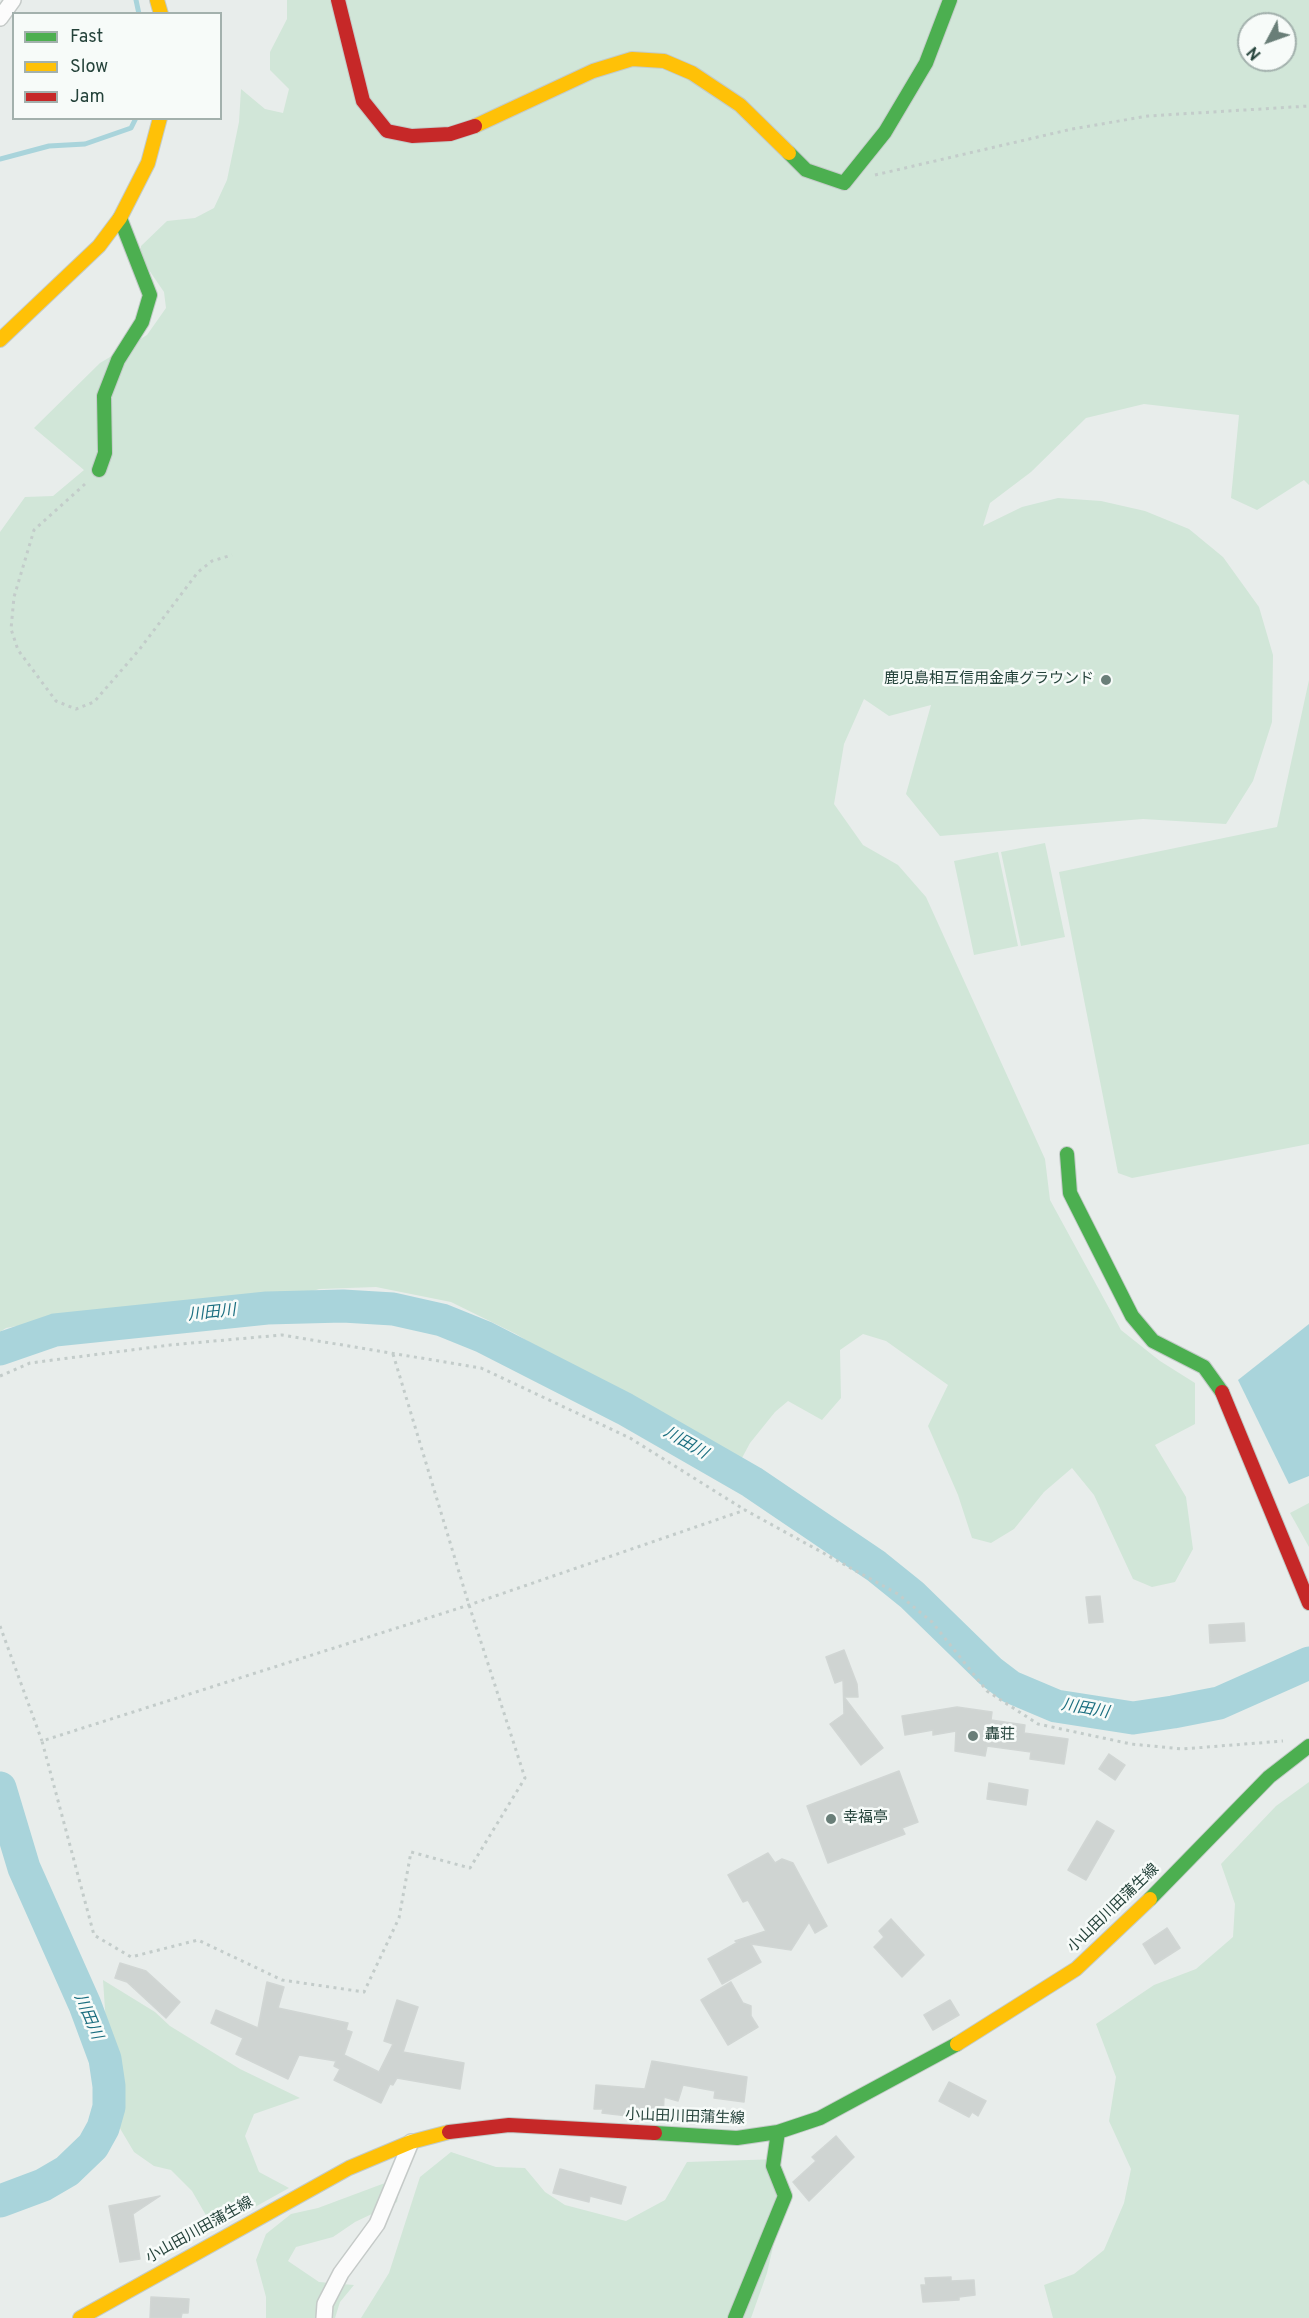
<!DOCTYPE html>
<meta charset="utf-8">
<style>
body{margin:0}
#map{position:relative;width:1309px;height:2318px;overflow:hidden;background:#e8edeb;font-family:Overpass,sans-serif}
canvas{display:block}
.legend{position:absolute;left:12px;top:12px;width:210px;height:108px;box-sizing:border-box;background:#f7fbf9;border:2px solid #a3b1ad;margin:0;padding:8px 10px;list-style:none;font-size:18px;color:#24423a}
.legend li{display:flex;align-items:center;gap:12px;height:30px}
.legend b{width:30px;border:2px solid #a3b1ad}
.north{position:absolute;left:1237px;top:12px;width:60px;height:60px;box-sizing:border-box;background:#f7fbf9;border:2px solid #a3b1ad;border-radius:50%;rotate:229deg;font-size:16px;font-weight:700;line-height:24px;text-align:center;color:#24423a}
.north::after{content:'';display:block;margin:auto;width:21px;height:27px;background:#697e78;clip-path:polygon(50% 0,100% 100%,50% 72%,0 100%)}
</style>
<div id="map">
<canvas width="1309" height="2318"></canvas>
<ul class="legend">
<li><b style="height:8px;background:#4caf50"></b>Fast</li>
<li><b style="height:8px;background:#ffc107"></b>Slow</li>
<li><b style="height:8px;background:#c62828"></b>Jam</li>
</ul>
<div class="north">N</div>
</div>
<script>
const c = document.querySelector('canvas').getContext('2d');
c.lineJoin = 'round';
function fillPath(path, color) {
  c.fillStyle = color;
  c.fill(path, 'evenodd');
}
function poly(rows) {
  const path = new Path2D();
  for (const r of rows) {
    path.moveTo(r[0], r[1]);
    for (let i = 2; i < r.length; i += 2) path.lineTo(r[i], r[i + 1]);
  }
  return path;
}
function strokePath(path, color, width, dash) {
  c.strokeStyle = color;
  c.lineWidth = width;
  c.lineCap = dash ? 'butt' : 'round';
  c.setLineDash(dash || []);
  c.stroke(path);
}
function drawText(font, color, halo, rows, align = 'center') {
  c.font = font + ' Overpass,"Noto Sans JP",sans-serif';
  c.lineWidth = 5;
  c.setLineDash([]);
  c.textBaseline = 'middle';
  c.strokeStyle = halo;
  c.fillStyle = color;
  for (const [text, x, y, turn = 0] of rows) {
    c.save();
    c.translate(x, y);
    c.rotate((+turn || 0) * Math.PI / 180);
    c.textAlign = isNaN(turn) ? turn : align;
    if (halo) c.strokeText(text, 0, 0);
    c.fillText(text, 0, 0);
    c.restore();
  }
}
fillPath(poly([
 [287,0,1309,0,1309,485,1304,480,1257,510,1231,498,1239,415,1144,404,1086,418,1031,472,990,503,983,526,1022,507,1058,498,1101,501,1145,511,1189,529,1223,557,1259,607,1273,655,1272,722,1253,781,1226,824,1143,819,940,836,906,794,931,705,889,716,864,699,844,744,834,804,863,845,898,865,926,897,1045,1159,1050,1200,1121,1330,1160,1361,1195,1383,1195,1424,1155,1445,1186,1497,1193,1549,1175,1582,1152,1587,1133,1579,1094,1495,1072,1468,1044,1492,1014,1529,991,1543,972,1538,958,1495,928,1426,948,1385,886,1341,863,1334,840,1350,841,1398,822,1420,788,1401,775,1412,750,1443,736,1469,516,1334,451,1302,376,1287,319,1289,212,1326,88,1313,6,1328,0,1332,0,532,25,497,53,496,84,470,34,428,100,363,147,335,166,308,164,292,140,257,141,246,167,221,195,218,214,208,227,180,239,122,241,89,265,109,283,113,289,89,270,70,270,52,287,19],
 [1249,24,1285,24,1285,60,1249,60],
 [1309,680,1309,1144,1132,1178,1118,1173,1059,872,1277,827],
 [1045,843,1065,937,1021,946,1001,852],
 [998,852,1018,946,974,955,954,861],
 [1309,1503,1309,1547,1290,1513],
 [1309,1782,1309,2318,1053,2318,1044,2285,1074,2274,1104,2250,1124,2203,1131,2169,1109,2121,1116,2077,1096,2024,1154,1985,1196,1969,1233,1937,1235,1904,1221,1864,1276,1806],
 [103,1980,155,2012,170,2026,240,2069,300,2098,254,2114,245,2136,259,2172,289,2188,228,2222,211,2224,192,2191,171,2170,154,2166,134,2152,118,2125,119,2085,106,2024],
 [451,2152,496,2167,525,2168,545,2192,565,2205,626,2221,665,2200,687,2162,780,2159,781,2212,767,2273,751,2318,361,2318,389,2273,420,2177],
 [401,2177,397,2202,355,2222,333,2237,296,2247,288,2261,319,2282,354,2285,340,2302,335,2318,266,2318,266,2297,256,2260,266,2234,291,2214,318,2208]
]), '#d1e6d8');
fillPath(poly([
 [1309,1324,1309,1476,1289,1484,1238,1380]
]), '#a9d4db');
strokePath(poly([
 [136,0,139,14],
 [0,159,49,146,85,144,131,128,136,118]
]), '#a9d4db', 5);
strokePath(poly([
 [0,1349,55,1330,267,1308,343,1306,393,1309,442,1320,484,1337,625,1409,752,1482,876,1566,912,1595,990,1671,1011,1687,1056,1706,1133,1718,1173,1712,1219,1703,1309,1663],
 [0,1788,24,1868,85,2005,105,2059,109,2086,109,2107,103,2128,93,2146,67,2171,43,2185,0,2201]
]), '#a9d4db', 33);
const building = poly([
 [1100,1596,1103,1622,1089,1623,1086,1597,1100,1596],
 [1244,1623,1245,1641,1210,1643,1209,1625,1244,1623],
 [844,1650,857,1684,858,1697,844,1697,883,1748,861,1765,830,1724,844,1714,843,1680,835,1683,826,1657,844,1650],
 [957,1707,992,1712,991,1720,1025,1725,1024,1733,1068,1739,1064,1764,1030,1759,1031,1752,987,1746,985,1756,955,1751,956,1731,933,1735,933,1730,905,1735,902,1716,957,1707],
 [1109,1754,1125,1765,1115,1780,1099,1769,1109,1754],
 [899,1771,918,1822,902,1828,905,1834,828,1863,807,1806,899,1771],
 [989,1783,1028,1790,1026,1805,987,1799,989,1783],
 [1097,1821,1114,1831,1086,1880,1068,1870,1097,1821],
 [768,1853,775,1863,782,1859,793,1863,827,1926,815,1933,809,1922,791,1950,751,1944,761,1962,722,1984,708,1959,738,1942,735,1941,766,1931,748,1900,743,1902,728,1875,768,1853],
 [891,1919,924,1955,902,1977,874,1947,884,1937,879,1931,891,1919],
 [1167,1928,1180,1948,1155,1964,1143,1944,1167,1928],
 [120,1963,146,1971,180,2002,166,2018,127,1982,115,1978,120,1963],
 [267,1982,284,1987,278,2008,348,2023,346,2030,352,2032,344,2055,379,2072,393,2044,384,2041,397,2000,418,2007,403,2052,464,2063,460,2089,397,2078,393,2085,390,2084,381,2103,334,2080,340,2069,334,2066,336,2061,299,2055,288,2079,236,2054,243,2038,211,2023,216,2010,258,2028,267,1982],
 [731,1982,743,2003,751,2006,751,2016,758,2027,728,2045,701,2000,731,1982],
 [950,2000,959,2015,933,2030,924,2015,950,2000],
 [652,2061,747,2077,744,2102,714,2098,715,2091,683,2085,678,2101,664,2097,663,2120,602,2113,603,2109,594,2109,596,2085,645,2089,652,2061],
 [949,2082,986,2101,978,2116,972,2112,969,2117,939,2101,949,2082],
 [836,2136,854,2157,809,2201,793,2182,816,2161,812,2157,836,2136],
 [560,2169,626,2187,621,2204,590,2196,589,2202,553,2193,560,2169],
 [160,2196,133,2214,140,2259,120,2262,109,2206,160,2196],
 [951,2277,951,2281,974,2280,975,2295,959,2297,959,2300,923,2302,921,2285,926,2285,925,2278,951,2277],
 [151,2297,189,2299,188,2313,182,2313,181,2318,150,2318,151,2297]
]);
fillPath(building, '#cfd4d2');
strokePath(building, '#d1d6d4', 1.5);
const street = poly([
 [0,18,13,0],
 [324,2318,325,2304,341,2273,377,2224,411,2142]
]);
const fast = poly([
 [789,153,806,170,844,183,885,132,926,63,950,0],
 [99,470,105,453,104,396,118,360,142,322,150,295,120,218],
 [1067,1154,1070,1193,1132,1316,1153,1341,1204,1367,1222,1392],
 [1150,1899,1269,1777,1309,1746],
 [655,2133,737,2138,778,2132,820,2118,957,2044],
 [735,2318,785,2196,773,2166,778,2132]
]);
const slow = poly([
 [157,0,161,14],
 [475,126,593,71,632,59,664,61,692,73,740,105,789,153],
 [0,340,99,246,120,218,148,163,160,118],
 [957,2044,1076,1969,1150,1899],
 [80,2318,349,2168,411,2142,449,2132]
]);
const jam = poly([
 [338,0,363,101,387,131,412,136,450,134,475,126],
 [1222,1392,1309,1603],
 [449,2132,509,2125,655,2133]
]);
strokePath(street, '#c5cac8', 18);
strokePath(fast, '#c3cbc8', 16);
strokePath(slow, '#c3cbc8', 16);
strokePath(jam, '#c3cbc8', 16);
strokePath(poly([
 [875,175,1072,129,1148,116,1309,106],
 [85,484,34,530,14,597,11,629,18,650,56,701,76,709,94,702,139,650,198,572,212,561,232,555],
 [393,1354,469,1605,525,1778,470,1868,411,1852,399,1918,364,1992,282,1980,198,1940,131,1957,94,1935,42,1741,469,1605,745,1510,898,1594,932,1622,987,1691,1038,1724,1131,1744,1182,1749,1283,1741],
 [0,1376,30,1363,170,1345,282,1335,481,1368,630,1438,745,1510],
 [0,1626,42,1741]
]), '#c3ccca', 3, [3, 4.5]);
strokePath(street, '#fcfcfc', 15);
strokePath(fast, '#4caf50', 14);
strokePath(slow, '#ffc107', 14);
strokePath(jam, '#c62828', 14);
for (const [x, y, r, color] of [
 [1106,680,6,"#697e78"],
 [973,1736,6,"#697e78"],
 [831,1819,6,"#697e78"]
]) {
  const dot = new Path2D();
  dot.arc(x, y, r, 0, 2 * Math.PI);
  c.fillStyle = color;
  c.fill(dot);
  strokePath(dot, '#f7fbf9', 2);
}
drawText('15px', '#24423a', '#f7fbf9', [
 ["鹿児島相互信用金庫グラウンド",1094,680,"right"],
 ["轟荘",985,1736],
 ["幸福亭",843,1819]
], 'left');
drawText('15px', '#24423a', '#f7fbf9', [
 ["小山田川田蒲生線",1114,1909,-44],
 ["小山田川田蒲生線",685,2118,2],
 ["小山田川田蒲生線",200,2231,-29]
]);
drawText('italic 16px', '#1c6f80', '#f7fbf9', [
 ["川田川",212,1314,-6],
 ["川田川",685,1444,30],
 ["川田川",1085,1710,10],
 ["川田川",87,2017,67]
]);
</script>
